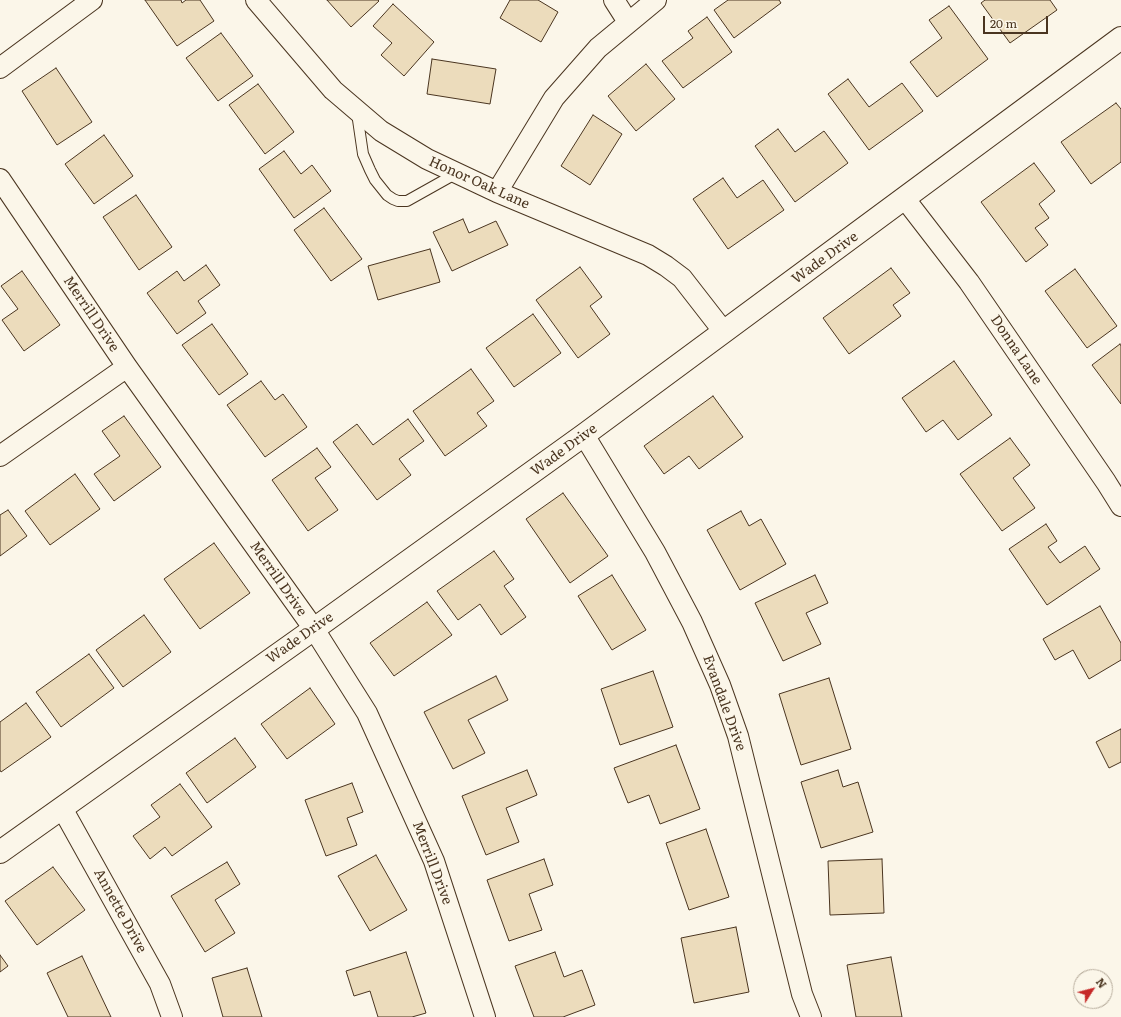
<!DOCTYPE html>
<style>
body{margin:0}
#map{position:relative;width:1121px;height:1017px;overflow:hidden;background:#fbf6e9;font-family:Literata,serif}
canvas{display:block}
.north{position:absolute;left:1073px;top:969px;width:40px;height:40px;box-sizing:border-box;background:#fbf6e9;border:1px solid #b4a999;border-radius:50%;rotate:54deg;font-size:11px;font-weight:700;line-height:16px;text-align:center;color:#4a3520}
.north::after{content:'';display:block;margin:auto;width:14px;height:18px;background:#c62828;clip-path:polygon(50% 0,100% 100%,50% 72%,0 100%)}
.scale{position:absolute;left:983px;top:16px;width:65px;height:18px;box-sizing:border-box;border:2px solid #4a3520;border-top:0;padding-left:5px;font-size:12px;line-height:14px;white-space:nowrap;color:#4a3520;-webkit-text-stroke:3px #fbf6e9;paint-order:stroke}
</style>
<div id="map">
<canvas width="1121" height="1017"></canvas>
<div class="north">N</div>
<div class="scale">20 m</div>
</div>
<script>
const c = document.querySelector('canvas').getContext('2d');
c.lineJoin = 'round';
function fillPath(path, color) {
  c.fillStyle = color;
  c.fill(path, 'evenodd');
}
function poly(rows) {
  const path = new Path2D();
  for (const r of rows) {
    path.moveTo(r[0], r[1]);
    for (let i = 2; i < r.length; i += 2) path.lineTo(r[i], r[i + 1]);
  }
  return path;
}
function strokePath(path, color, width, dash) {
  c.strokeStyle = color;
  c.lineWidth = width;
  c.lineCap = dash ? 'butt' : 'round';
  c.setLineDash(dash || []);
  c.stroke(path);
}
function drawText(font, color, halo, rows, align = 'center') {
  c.font = font + ' Literata,serif';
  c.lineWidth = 3;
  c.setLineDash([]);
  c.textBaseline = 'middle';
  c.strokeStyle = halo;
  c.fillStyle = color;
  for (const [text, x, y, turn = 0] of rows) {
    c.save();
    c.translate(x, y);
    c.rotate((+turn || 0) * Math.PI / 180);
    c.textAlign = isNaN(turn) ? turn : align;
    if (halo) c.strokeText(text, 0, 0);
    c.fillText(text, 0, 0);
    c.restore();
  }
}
const building = poly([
 [145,0,181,0,182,3,186,0,200,0,214,21,177,46,145,0],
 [327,0,378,0,379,1,351,27,327,0],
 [510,0,538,0,558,12,541,42,500,18,510,0],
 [728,0,779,0,781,3,734,38,714,10,728,0],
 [985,0,1050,0,1057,10,1010,43,981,3,985,0],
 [393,4,434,42,404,76,381,55,392,43,373,26,393,4],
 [949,6,988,59,937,97,910,62,942,38,929,20,949,6],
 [707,17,732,52,683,88,662,61,693,38,688,31,707,17],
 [221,33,253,76,218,101,186,58,221,33],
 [432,59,496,69,490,104,427,94,432,59],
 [646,64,675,99,636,131,608,96,646,64],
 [56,68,92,122,57,145,22,91,56,68],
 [848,79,869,107,902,83,923,111,869,150,828,94,848,79],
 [258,84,294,132,265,154,229,105,258,84],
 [1116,103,1121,109,1121,162,1091,184,1061,142,1116,103],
 [593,115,622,134,590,185,561,166,593,115],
 [778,129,795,152,824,131,848,163,795,202,755,146,778,129],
 [104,135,133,176,94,204,65,164,104,135],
 [284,151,301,174,312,165,331,191,294,218,259,169,284,151],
 [1034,163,1055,191,1039,204,1049,218,1035,228,1048,245,1026,262,981,202,1034,163],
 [723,178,737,198,763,180,784,210,728,249,693,199,723,178],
 [136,195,172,247,139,270,103,217,136,195],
 [324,208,362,259,331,281,294,230,324,208],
 [463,219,469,233,496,221,508,245,452,271,433,232,463,219],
 [430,249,440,282,378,300,368,266,430,249],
 [206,265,220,285,198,301,206,313,177,334,147,293,177,271,184,281,206,265],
 [580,267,602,297,590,306,610,334,578,358,536,300,580,267],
 [891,268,910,293,893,305,901,316,849,354,823,318,891,268],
 [1075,269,1117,326,1087,348,1045,291,1075,269],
 [22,271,60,325,24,351,2,320,18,309,1,286,22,271],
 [533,314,561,353,514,387,486,348,533,314],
 [212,324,248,374,219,395,182,345,212,324],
 [1120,344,1121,346,1121,404,1092,365,1120,344],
 [954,361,992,415,958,440,943,420,926,432,902,398,954,361],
 [471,369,494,401,477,413,487,426,445,456,413,411,471,369],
 [261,381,275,400,283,394,307,427,265,457,227,405,261,381],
 [713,396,743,437,699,469,689,456,664,474,644,446,713,396],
 [124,416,161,467,114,501,94,474,120,456,102,431,124,416],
 [408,419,424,441,399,459,411,475,377,500,333,442,357,424,373,445,408,419],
 [1010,438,1030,465,1013,478,1035,508,1002,531,960,474,1010,438],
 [317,448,331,467,315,478,338,510,308,531,272,480,317,448],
 [75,474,100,509,50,545,25,511,75,474],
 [563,493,608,556,570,583,526,519,563,493],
 [8,510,27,536,0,556,0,515,8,510],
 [741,511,749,526,761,519,786,564,740,590,707,530,741,511],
 [1046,524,1057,541,1048,547,1060,563,1085,546,1100,569,1047,605,1009,549,1046,524],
 [214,543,250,593,200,629,164,579,214,543],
 [494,551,514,579,504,586,526,617,501,635,480,604,458,620,437,591,494,551],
 [612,575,646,630,612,650,578,596,612,575],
 [815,575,828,603,806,613,821,644,783,661,755,603,815,575],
 [427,602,452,635,394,676,370,643,427,602],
 [1100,606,1121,643,1121,660,1089,679,1073,650,1055,660,1043,639,1100,606],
 [144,615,171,652,123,687,96,650,144,615],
 [89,654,114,688,61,727,36,692,89,654],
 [653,671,673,727,620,745,601,689,653,671],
 [496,676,508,700,468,720,485,753,453,769,424,712,496,676],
 [829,678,851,749,801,765,779,694,829,678],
 [310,688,335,724,287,759,261,724,310,688],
 [26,703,51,737,1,772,0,770,0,722,26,703],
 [1121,729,1121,762,1109,768,1096,742,1121,729],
 [235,738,256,767,207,803,186,773,235,738],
 [676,745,700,809,660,824,649,795,628,803,614,768,676,745],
 [527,770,537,795,506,808,519,842,486,855,462,796,527,770],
 [838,770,843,787,858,782,873,832,821,848,801,782,838,770],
 [352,783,363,812,347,818,357,845,326,856,305,800,352,783],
 [180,784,212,827,172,856,165,847,150,859,133,836,160,817,151,805,180,784],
 [706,829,729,897,689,910,666,843,706,829],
 [376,855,407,910,370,931,338,876,376,855],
 [544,859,553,885,529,894,542,930,509,941,487,880,544,859],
 [882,859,884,913,830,915,828,861,882,859],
 [227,862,240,884,215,900,235,933,205,952,171,896,227,862],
 [53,867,85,910,37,945,5,901,53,867],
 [736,927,749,992,694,1003,681,938,736,927],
 [406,952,426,1013,412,1017,378,1017,370,991,354,996,346,971,406,952],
 [555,952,564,977,582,970,595,1005,563,1017,534,1017,515,966,555,952],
 [0,955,8,966,0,972,0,955],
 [82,956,111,1017,68,1017,47,973,82,956],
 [891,957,902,1017,856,1017,847,965,891,957],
 [247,968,262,1017,223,1017,212,978,247,968]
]);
fillPath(building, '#ecdcbc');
strokePath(building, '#4a3520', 1);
const lane = poly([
 [357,113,363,154,370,170,375,180,387,195,393,199,398,201,407,201,457,173]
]);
const street = poly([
 [256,0,333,90,381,131,427,159,497,192,648,255,666,266,682,278,724,332],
 [614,0,628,22],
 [0,68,92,0],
 [0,179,127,367,314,629,367,713,434,861,485,1017],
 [497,192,554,98,598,48,656,0],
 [905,199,969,282,1106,482,1121,506],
 [584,435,655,552,692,622,720,685,738,736,802,994,811,1017],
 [0,456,127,367],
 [62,808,160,984,172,1017]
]);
const secondary = poly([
 [0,852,314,629,584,435,1121,38]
]);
strokePath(lane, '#4a3520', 12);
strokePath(street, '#4a3520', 22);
strokePath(secondary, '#4a3520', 24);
strokePath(lane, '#fbf6e9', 10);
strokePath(street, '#fbf6e9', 20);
strokePath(secondary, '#fbf6e9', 22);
drawText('14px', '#4a3520', '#fbf6e9', [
 ["Honor Oak Lane",479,183,24],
 ["Wade Drive",825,258,-36],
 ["Merrill Drive",91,314,56],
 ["Donna Lane",1016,350,56],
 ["Wade Drive",564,450,-36],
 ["Merrill Drive",278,579,55],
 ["Wade Drive",300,638,-35],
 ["Evandale Drive",724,703,70],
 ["Merrill Drive",432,863,69],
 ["Annette Drive",120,911,61]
]);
</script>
